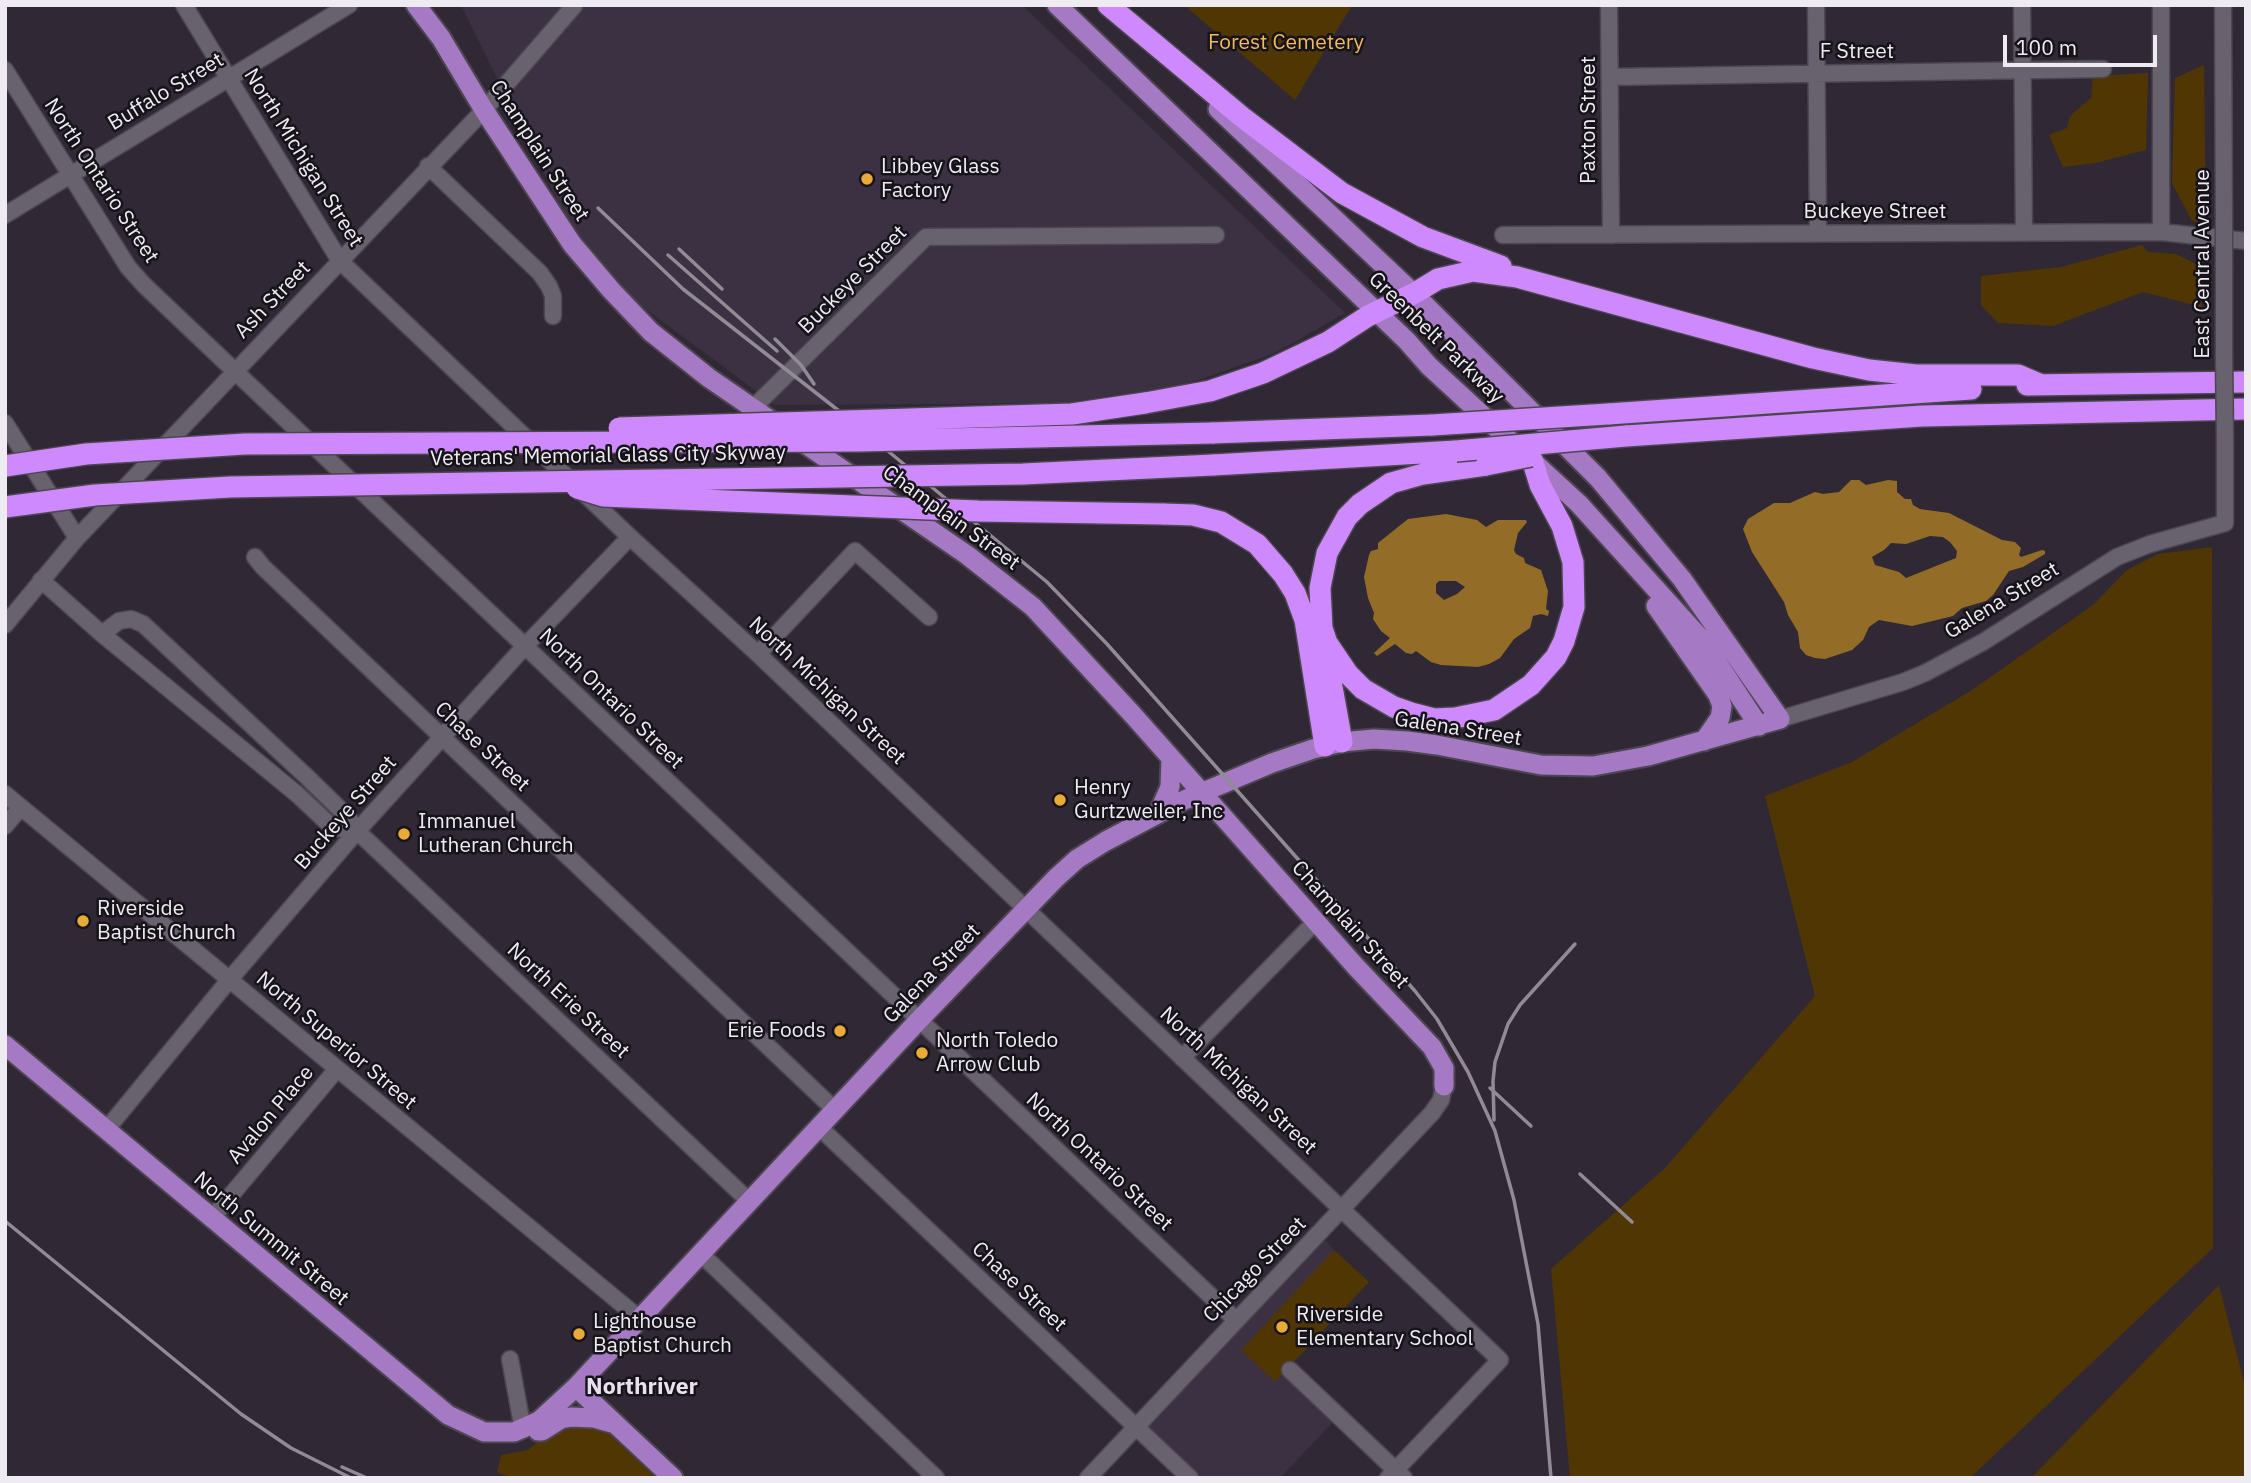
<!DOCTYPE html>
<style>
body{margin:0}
#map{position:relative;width:2251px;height:1483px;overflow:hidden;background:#302935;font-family:"IBM Plex Sans",sans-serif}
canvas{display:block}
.frame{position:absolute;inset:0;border:7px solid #efebf3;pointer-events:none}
.scale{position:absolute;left:2003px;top:35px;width:154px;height:32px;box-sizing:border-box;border:4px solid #efebf3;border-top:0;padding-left:9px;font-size:21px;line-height:24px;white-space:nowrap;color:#efebf3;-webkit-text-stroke:5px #161319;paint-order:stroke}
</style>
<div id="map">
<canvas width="2251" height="1483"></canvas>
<div class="frame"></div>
<div class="scale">100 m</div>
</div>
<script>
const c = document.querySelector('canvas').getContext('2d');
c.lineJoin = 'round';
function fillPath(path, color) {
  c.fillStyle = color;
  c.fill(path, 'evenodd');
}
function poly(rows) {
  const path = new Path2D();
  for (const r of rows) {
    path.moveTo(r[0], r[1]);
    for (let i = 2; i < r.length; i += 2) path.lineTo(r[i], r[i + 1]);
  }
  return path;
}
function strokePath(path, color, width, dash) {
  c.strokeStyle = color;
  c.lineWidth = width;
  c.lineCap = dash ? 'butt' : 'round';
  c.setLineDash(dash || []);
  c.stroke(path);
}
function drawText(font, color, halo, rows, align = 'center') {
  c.font = font + ' "IBM Plex Sans",sans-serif';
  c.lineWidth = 5;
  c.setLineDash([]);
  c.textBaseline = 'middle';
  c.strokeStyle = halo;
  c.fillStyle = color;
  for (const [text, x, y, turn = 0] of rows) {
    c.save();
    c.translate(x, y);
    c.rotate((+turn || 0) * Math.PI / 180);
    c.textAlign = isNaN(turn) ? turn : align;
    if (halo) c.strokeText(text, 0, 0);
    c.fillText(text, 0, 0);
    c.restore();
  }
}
fillPath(poly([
 [461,5,1022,5,1345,313,1275,353,1201,379,1150,393,1071,403,775,405,635,301,567,220],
 [1324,1238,1334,1250,1284,1372,1332,1423,1280,1478,1201,1478,1146,1425]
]), '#3b3142');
fillPath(poly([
 [1184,5,1352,5,1295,100],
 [2204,65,2206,225,2192,221,2172,183,2175,78],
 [2148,73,2146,150,2095,163,2063,167,2049,135,2067,128,2070,116,2091,98,2093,76],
 [2142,245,2148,252,2176,254,2202,267,2202,307,2143,292,2053,326,1998,323,1981,305,1981,276,2061,267],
 [2212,547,2213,1248,1970,1478,1570,1478,1551,1269,1665,1168,1815,996,1765,796,1852,762,1972,690,2093,605,2127,570,2158,554],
 [1334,1250,1369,1282,1275,1382,1241,1350],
 [2219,1285,2246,1390,2246,1478,2031,1478],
 [579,1421,604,1429,656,1478,517,1478,497,1473,501,1455,528,1450,551,1430]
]), '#503602');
fillPath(poly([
 [1851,480,1859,480,1866,485,1888,480,1897,481,1897,492,1905,499,1911,499,1913,505,1920,509,1949,513,2002,540,2015,542,2021,548,2019,555,2021,557,2042,550,2045,551,2045,554,2023,567,2009,571,1993,595,1986,601,1962,608,1953,616,1912,626,1879,620,1869,627,1863,640,1852,650,1825,659,1815,658,1806,655,1800,648,1798,632,1788,615,1784,602,1752,552,1743,529,1748,519,1774,503,1790,503,1815,492,1823,494,1839,492],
 [1930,536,1943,537,1950,542,1957,551,1956,558,1906,578,1899,572,1875,565,1872,557,1884,550,1891,543,1906,544],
 [1446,514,1477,520,1486,527,1498,520,1526,520,1527,522,1518,533,1514,550,1516,554,1524,558,1525,563,1541,570,1548,591,1546,609,1549,611,1548,616,1541,614,1533,616,1530,628,1514,639,1500,658,1489,664,1478,667,1441,665,1431,662,1416,651,1412,654,1406,653,1395,644,1377,656,1374,653,1390,638,1381,631,1373,619,1374,613,1368,598,1364,577,1369,555,1371,551,1378,549,1378,543,1408,519],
 [1439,581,1456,581,1465,587,1457,594,1444,600,1436,593,1436,584]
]), '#936d27');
const minor = poly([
 [184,5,340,261,630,537,758,654,1500,1360,1388,1478],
 [1609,5,1611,235],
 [1816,5,1818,233],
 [2022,5,2024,233],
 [2223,5,2224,228],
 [5,70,128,267,144,285,1236,1320],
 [1610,77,2103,69],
 [428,166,540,273,549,286,553,296,553,316],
 [5,215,349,5],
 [2161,232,2161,5],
 [1503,235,2161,232,2246,241],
 [2224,267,2224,355],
 [753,408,926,237,1216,235],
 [5,423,77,538],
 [255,557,263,567,835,1110],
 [41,580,102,634,298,795,332,827,357,831],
 [5,625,77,538,484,110,574,6],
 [102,634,119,621,131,619,143,624,307,777,347,816,357,831,750,1202],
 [758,654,855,551,929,617],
 [1780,719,1903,682,1925,673,1983,642,2117,557,2150,544,2225,523,2225,439],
 [5,794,640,1319],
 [5,826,21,807],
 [1182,1058,1315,922],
 [819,1127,1190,1478],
 [106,1130,230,979,357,831,525,646,630,537],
 [211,1219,337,1069],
 [700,1253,936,1478],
 [510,1359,523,1430],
 [1290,1370,1404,1478],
 [1088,1478,1432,1113,1441,1100,1444,1086]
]);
const major = poly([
 [416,5,441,38,484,110,572,244,611,290,651,332,709,378,967,555,1033,607,1133,715,1357,968,1432,1047,1444,1068,1444,1086],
 [1057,5,1407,341,1429,366,1579,504,1703,641,1759,726],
 [1656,606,1718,695,1722,706,1720,718,1704,741],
 [1159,812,1170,787,1171,758],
 [5,1045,448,1415,484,1432,514,1432,539,1421,576,1387,919,1020,1056,878,1077,859,1106,841,1182,801,1272,763,1313,749,1342,742,1374,739,1407,741,1437,745,1541,765,1593,766,1648,756,1780,719,1682,579,1598,478,1414,294,1218,109],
 [576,1387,673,1478],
 [538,1431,542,1431,561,1419,571,1417,594,1418,612,1423]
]);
const highway = poly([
 [1108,5,1242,117,1342,193,1423,237,1501,266],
 [2027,385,2246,382],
 [1145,403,1210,391,1263,373,1328,342,1368,316,1415,293,1438,279,1473,271,1517,277,1813,358,1869,370,1916,375,2018,375,2039,384],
 [1608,414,1971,389],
 [1212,433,1432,425],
 [1626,436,1922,416,2246,409],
 [1213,465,1456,451],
 [1486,465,1423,474,1391,483,1360,504,1347,517,1327,553,1320,588,1322,628,1327,643,1348,674,1363,689,1394,707,1411,713,1434,719,1455,718,1494,710,1531,685,1556,657,1564,641,1574,607,1573,562,1562,526,1540,485,1532,459],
 [1163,514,1193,515,1221,522,1257,544,1283,574,1295,593,1305,620,1325,746],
 [1325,648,1342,742]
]);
strokePath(minor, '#4c4650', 19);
strokePath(major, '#4c4650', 23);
strokePath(highway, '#4c4650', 24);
strokePath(minor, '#68616e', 16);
strokePath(major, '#a579c4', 19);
strokePath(highway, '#cd89fd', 21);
strokePath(poly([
 [598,208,683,289,843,414,1047,582,1107,644,1415,991,1437,1019,1468,1072,1495,1131,1514,1200,1538,1324,1551,1478],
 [679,249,722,289],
 [668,255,777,351],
 [775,339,801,365,814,384],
 [1490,1088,1531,1126],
 [1494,1120,1493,1081,1495,1062,1508,1024,1520,1005,1575,944],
 [1580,1174,1632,1222],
 [5,1221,241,1414,291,1448,351,1478],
 [342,1467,367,1478]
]), '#918b95', 3.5);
const minorBridge = poly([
 [2224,228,2224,267],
 [2224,355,2225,439]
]);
const highwayBridge = poly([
 [1432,425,1608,414],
 [619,428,1072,414,1145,403],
 [1456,451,1626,436],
 [1486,465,1531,456],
 [5,466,86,454,245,444,860,441,1212,433],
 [577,488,603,496,978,511,1163,514],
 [5,507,95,495,230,487,1023,474,1213,465]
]);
strokePath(minorBridge, '#4c4650', 19, []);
strokePath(highwayBridge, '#4c4650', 24, []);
strokePath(minorBridge, '#68616e', 16);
strokePath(highwayBridge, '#cd89fd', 21);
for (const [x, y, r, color] of [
 [867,179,7,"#e9ab38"],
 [1060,800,7,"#e9ab38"],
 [404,834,7,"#e9ab38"],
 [83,921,7,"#e9ab38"],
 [840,1031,7,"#e9ab38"],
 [922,1053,7,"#e9ab38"],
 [1282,1327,7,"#e9ab38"],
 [579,1334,7,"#e9ab38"]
]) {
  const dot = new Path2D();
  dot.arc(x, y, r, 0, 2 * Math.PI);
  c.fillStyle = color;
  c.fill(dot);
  strokePath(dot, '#161319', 2.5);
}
drawText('21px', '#f1ba5c', '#161319', [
 ["Forest Cemetery",1286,43]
]);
drawText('21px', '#efebf3', '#161319', [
 ["F Street",1857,52],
 ["Buffalo Street",166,92,-31],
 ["Paxton Street",1589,120,-90],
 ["Champlain Street",539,151,57],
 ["North Michigan Street",303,158,58],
 ["North Ontario Street",101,181,57],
 ["Buckeye Street",1875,212],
 ["East Central Avenue",2203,264,-90],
 ["Buckeye Street",853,280,-45],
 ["Ash Street",273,300,-46],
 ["Greenbelt Parkway",1436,338,44],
 ["Veterans' Memorial Glass City Skyway",608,456,-1],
 ["Champlain Street",951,518,36],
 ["Galena Street",2002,601,-31],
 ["North Michigan Street",827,691,43],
 ["North Ontario Street",611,699,44],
 ["Galena Street",1458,729,9],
 ["Chase Street",482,747,43],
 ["Buckeye Street",346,813,-49],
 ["Champlain Street",1350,925,48],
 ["Galena Street",932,974,-46],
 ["North Erie Street",568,1001,43],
 ["North Superior Street",336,1041,40],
 ["North Michigan Street",1238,1081,43],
 ["Avalon Place",271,1115,-50],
 ["North Ontario Street",1099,1162,43],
 ["North Summit Street",271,1239,40],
 ["Chicago Street",1255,1270,-46],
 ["Chase Street",1019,1287,43]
]);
drawText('21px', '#efebf3', '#161319', [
 ["Libbey Glass",881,167],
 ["Factory",881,191],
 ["Henry",1074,788],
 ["Gurtzweiler, Inc",1074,812],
 ["Immanuel",418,822],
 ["Lutheran Church",418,846],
 ["Riverside",97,909],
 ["Baptist Church",97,933],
 ["Erie Foods",826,1031,"right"],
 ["North Toledo",936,1041],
 ["Arrow Club",936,1065],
 ["Riverside",1296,1315],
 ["Elementary School",1296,1339],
 ["Lighthouse",593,1322],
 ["Baptist Church",593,1346]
], 'left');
drawText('bold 23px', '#e9e1f0', '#161319', [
 ["Northriver",642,1387]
]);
</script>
